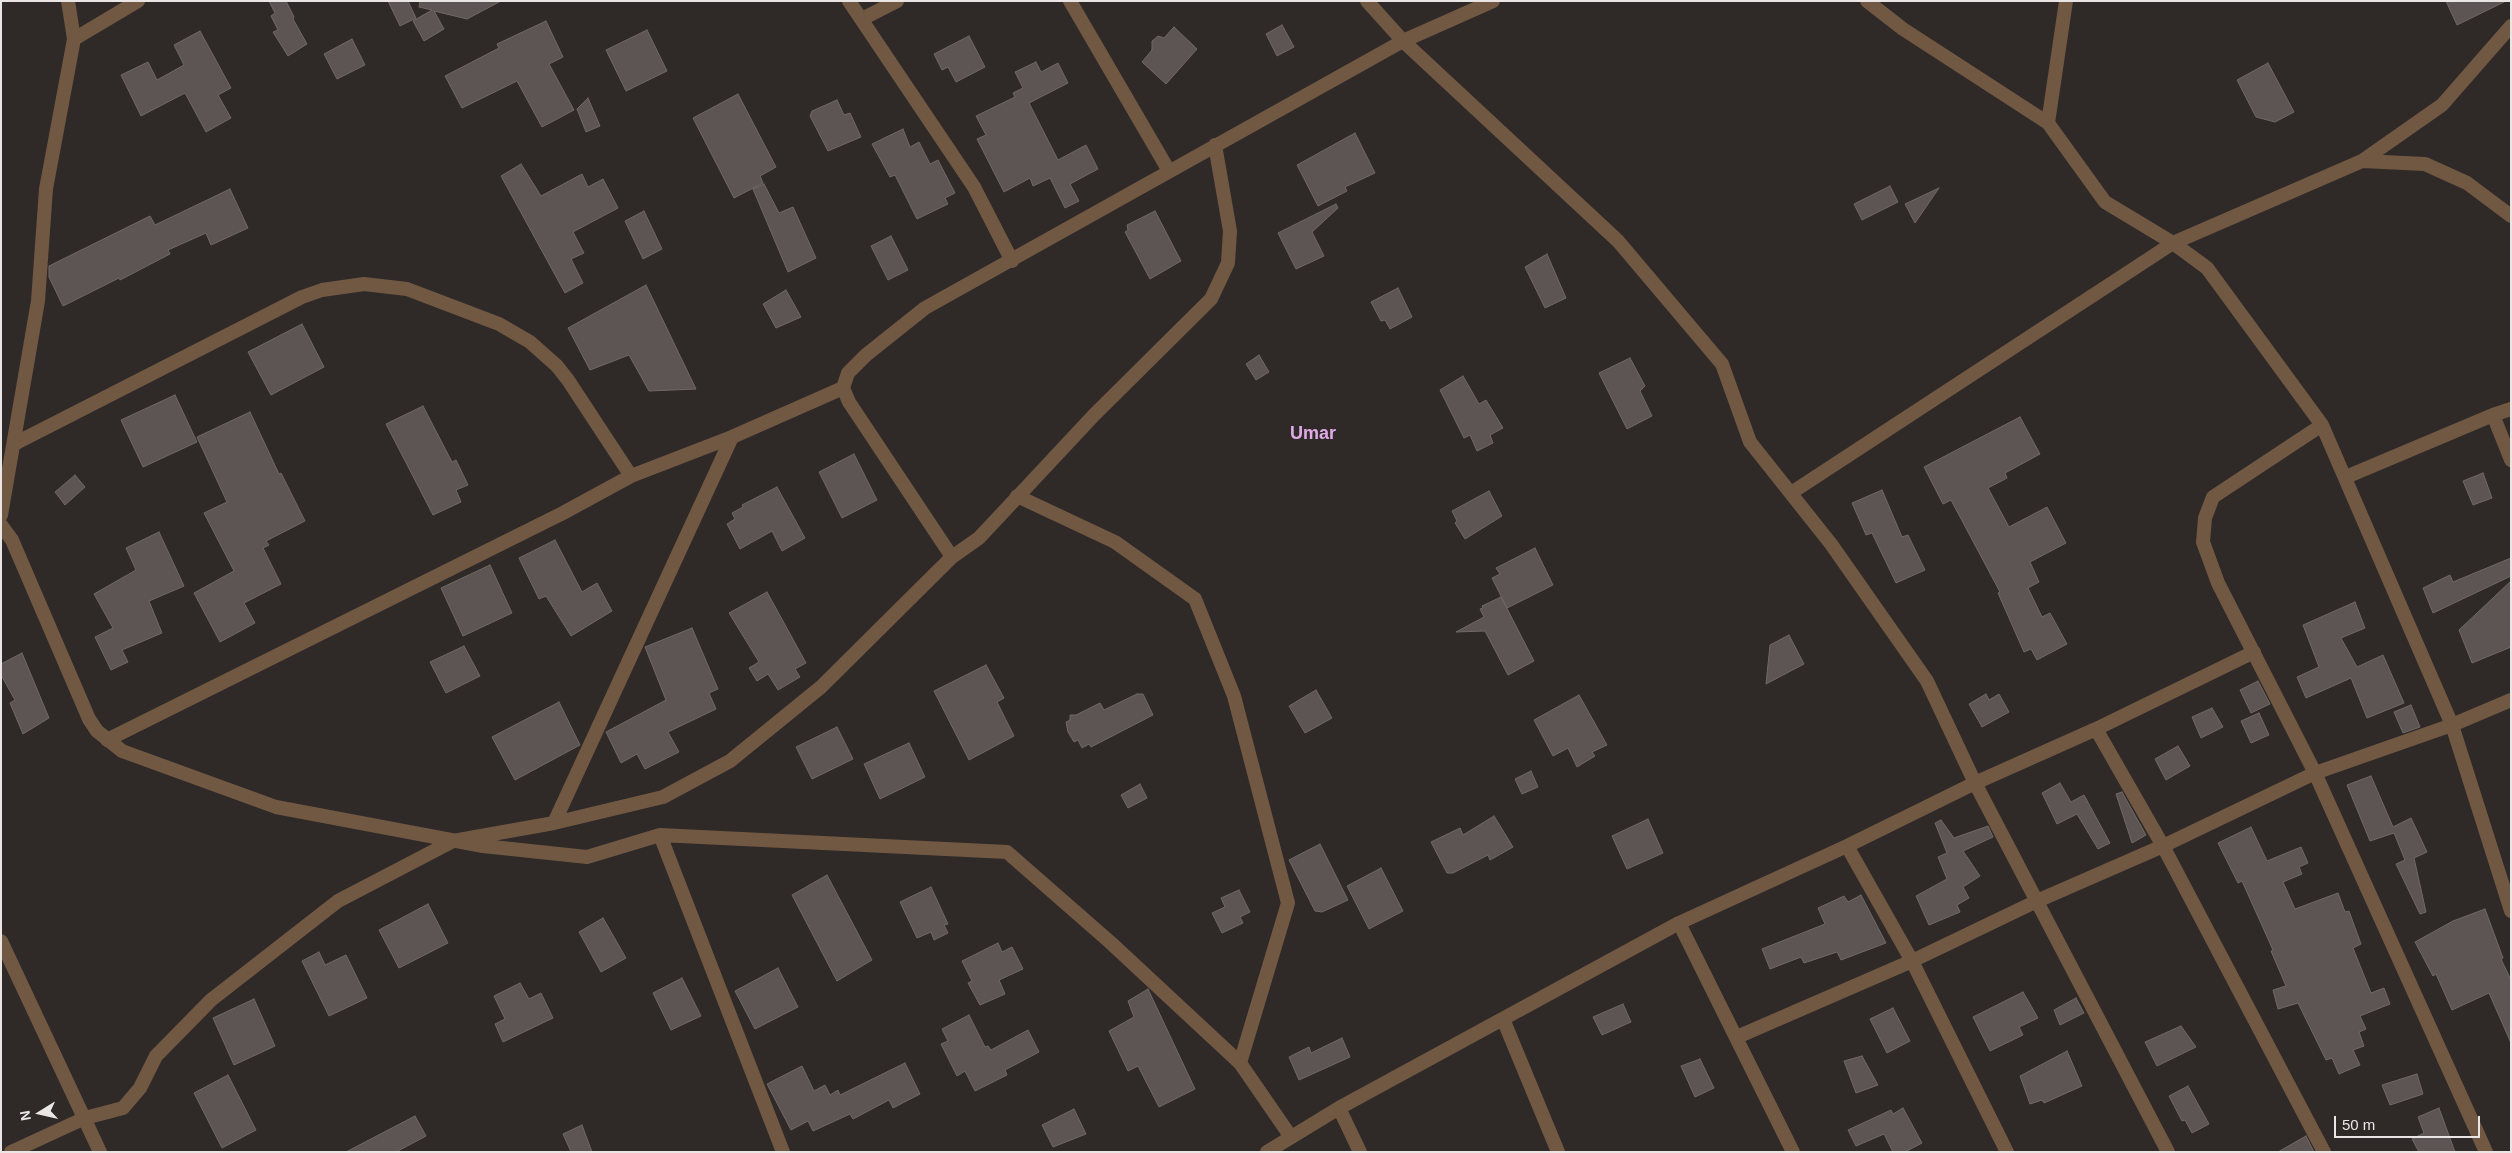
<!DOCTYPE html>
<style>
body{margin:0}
#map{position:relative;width:2512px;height:1153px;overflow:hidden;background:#2f2927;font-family:Arial,sans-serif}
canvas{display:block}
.frame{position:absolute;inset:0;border:2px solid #eae6e5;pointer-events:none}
.north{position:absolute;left:15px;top:1088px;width:50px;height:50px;-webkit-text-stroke:4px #2f2927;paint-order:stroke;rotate:260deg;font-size:14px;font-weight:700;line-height:20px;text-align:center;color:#eae6e5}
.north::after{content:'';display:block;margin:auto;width:18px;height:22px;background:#eae6e5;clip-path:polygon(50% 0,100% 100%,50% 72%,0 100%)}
.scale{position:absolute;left:2334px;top:1116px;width:146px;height:22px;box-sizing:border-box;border:2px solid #eae6e5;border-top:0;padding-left:6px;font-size:15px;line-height:18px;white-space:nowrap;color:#eae6e5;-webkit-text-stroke:4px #2f2927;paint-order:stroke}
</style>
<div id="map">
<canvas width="2512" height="1153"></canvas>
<div class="frame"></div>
<div class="north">N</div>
<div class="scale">50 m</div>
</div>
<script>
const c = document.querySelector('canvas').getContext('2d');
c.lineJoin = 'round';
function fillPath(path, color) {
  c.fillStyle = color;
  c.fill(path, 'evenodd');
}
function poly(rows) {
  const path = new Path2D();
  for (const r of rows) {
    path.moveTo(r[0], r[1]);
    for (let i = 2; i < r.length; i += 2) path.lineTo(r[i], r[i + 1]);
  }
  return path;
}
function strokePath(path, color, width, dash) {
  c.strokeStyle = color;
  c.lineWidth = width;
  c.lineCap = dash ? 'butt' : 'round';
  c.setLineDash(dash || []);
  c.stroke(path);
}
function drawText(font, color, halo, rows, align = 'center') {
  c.font = font + ' Arial,sans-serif';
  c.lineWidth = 5;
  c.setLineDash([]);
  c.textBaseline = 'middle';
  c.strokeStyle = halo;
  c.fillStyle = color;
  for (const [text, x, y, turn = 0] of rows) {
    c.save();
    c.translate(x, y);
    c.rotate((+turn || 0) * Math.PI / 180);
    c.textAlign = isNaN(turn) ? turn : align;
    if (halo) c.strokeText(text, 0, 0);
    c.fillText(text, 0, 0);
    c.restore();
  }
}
const building = poly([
 [269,1,286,1,294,17,293,19,307,44,288,56,273,32,278,30,271,16,275,13,269,1],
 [388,1,408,1,416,18,400,26,388,1],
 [420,1,501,1,467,19,434,11,444,29,424,41,413,21,432,10,419,7,420,1],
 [2446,1,2506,1,2457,25,2446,1],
 [546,21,563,57,549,64,574,110,542,127,517,81,462,108,445,76,499,48,497,44,546,21],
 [1282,25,1294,47,1277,56,1266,34,1282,25],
 [1174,27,1197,49,1166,84,1142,62,1152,50,1152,41,1158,36,1164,38,1174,27],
 [647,30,667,71,626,91,606,50,647,30],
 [200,31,231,88,218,95,231,118,206,132,185,93,141,116,121,75,148,62,157,80,184,65,174,45,200,31],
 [969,36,985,67,956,82,948,67,942,70,934,54,969,36],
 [352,39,365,65,337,79,324,54,352,39],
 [1036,62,1041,72,1058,63,1068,83,1029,103,1058,160,1086,145,1098,169,1070,184,1079,201,1065,208,1050,178,1033,186,1030,178,1004,192,977,139,986,135,976,116,1015,97,1013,93,1023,88,1015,72,1036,62],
 [2268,63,2294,112,2275,122,2256,117,2237,80,2268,63],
 [738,94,776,167,760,176,763,183,734,198,693,118,738,94],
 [588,98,600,126,586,132,577,109,588,98],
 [837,100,844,115,850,113,861,137,828,151,810,116,812,111,837,100],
 [903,129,910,147,919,142,930,164,938,160,955,193,945,198,948,204,917,219,895,175,890,177,872,144,903,129],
 [1355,133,1375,173,1345,187,1347,191,1318,206,1297,165,1355,133],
 [521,164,541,196,582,174,588,187,603,179,618,208,573,232,584,253,571,259,583,283,565,293,501,176,521,164],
 [764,184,779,213,793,207,816,258,788,272,753,189,764,184],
 [1890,186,1898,202,1862,220,1854,204,1890,186],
 [1939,188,1915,223,1905,204,1939,188],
 [230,189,248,228,211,245,206,233,168,250,170,254,120,280,119,278,63,306,49,277,49,266,150,216,155,225,230,189],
 [1336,204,1338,208,1312,232,1324,256,1296,269,1278,233,1336,204],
 [644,211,662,249,643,259,625,221,644,211],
 [1155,211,1181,261,1150,279,1125,232,1128,230,1127,225,1155,211],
 [891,236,908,270,888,280,871,246,891,236],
 [1547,254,1566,298,1545,308,1525,267,1547,254],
 [646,285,696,389,649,391,629,355,590,370,568,328,646,285],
 [1398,288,1412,317,1390,329,1385,320,1381,321,1371,302,1398,288],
 [786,290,801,317,776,328,763,304,786,290],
 [302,324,324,367,271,395,248,352,302,324],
 [1259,355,1269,372,1256,380,1246,364,1259,355],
 [1630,358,1645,386,1640,391,1652,416,1627,429,1599,373,1630,358],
 [1463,376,1479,404,1486,400,1503,428,1490,435,1493,443,1477,451,1470,435,1464,438,1440,390,1463,376],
 [175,395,197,442,143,467,121,420,175,395],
 [423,406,452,462,456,460,468,485,456,490,461,502,433,515,386,424,423,406],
 [250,412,279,474,281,473,305,521,266,541,269,545,263,548,281,584,244,603,255,623,220,642,194,593,234,571,204,513,227,502,197,437,250,412],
 [2020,417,2040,454,2005,473,2007,478,1988,488,2009,527,2047,507,2066,543,2030,562,2039,582,2028,588,2042,617,2050,613,2067,644,2037,660,2031,649,2024,652,1998,593,2000,592,1951,500,1943,504,1924,467,2020,417],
 [854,454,877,500,842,518,819,472,854,454],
 [2483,473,2492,498,2473,505,2463,481,2483,473],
 [75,475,85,487,65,505,55,492,75,475],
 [777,487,805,538,782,551,772,531,740,549,727,524,735,519,732,513,743,507,742,505,777,487],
 [1882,490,1902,537,1908,535,1925,570,1896,583,1872,533,1866,535,1852,503,1882,490],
 [1489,491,1502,516,1465,539,1455,523,1457,521,1452,511,1489,491],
 [159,532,184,586,149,601,162,633,122,650,128,662,111,670,95,637,113,628,94,594,136,570,126,548,159,532],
 [555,540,582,592,597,583,612,611,571,636,546,596,539,599,519,558,555,540],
 [1535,548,1553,585,1507,608,1492,578,1500,574,1496,568,1535,548],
 [2511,558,2511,576,2433,613,2423,588,2450,575,2453,582,2511,558],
 [490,565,512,613,463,636,441,588,490,565],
 [2511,581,2511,647,2472,663,2459,630,2511,581],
 [767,592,806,663,795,669,800,677,778,690,768,674,757,681,749,668,759,662,729,613,767,592],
 [1501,597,1534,661,1508,675,1485,631,1456,632,1484,617,1480,609,1483,608,1482,606,1501,597],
 [2355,602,2365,628,2341,638,2357,667,2383,655,2404,703,2367,718,2351,678,2306,698,2297,677,2319,667,2303,625,2355,602],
 [692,628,718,689,709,693,716,709,668,732,679,752,645,769,637,754,621,763,606,732,666,700,645,647,692,628],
 [1789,635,1804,664,1766,684,1770,645,1789,635],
 [464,646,480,676,446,693,430,662,464,646],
 [22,653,49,718,23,734,10,703,15,700,1,675,1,664,22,653],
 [986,665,1004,698,997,702,1014,736,969,760,934,691,986,665],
 [2258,681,2270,704,2251,713,2240,690,2258,681],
 [1316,690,1332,718,1305,733,1289,706,1316,690],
 [1137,694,1143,694,1153,715,1091,747,1089,744,1082,748,1078,740,1074,742,1068,732,1066,722,1070,720,1070,715,1076,715,1100,703,1104,710,1137,694],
 [1986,694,1989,700,1999,694,2009,712,1982,727,1969,704,1986,694],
 [1579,695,1607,745,1592,752,1595,756,1577,767,1568,748,1553,756,1534,720,1579,695],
 [559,702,580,745,515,780,492,737,559,702],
 [2411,705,2420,727,2403,733,2394,712,2411,705],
 [2212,708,2223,727,2201,738,2192,717,2212,708],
 [2259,713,2269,735,2251,743,2241,721,2259,713],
 [837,727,853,759,812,779,796,747,837,727],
 [909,743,925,777,880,799,864,764,909,743],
 [2178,746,2190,766,2166,780,2155,759,2178,746],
 [1531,771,1538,787,1522,794,1515,779,1531,771],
 [2371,776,2393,827,2411,818,2427,852,2414,858,2426,912,2420,914,2396,864,2405,860,2394,833,2370,841,2347,785,2371,776],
 [2060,783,2071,802,2084,795,2110,843,2098,849,2077,814,2057,824,2042,793,2060,783],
 [1140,784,1147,798,1128,808,1121,795,1140,784],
 [2122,792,2146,835,2132,843,2116,794,2122,792],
 [1494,816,1513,847,1490,860,1488,855,1453,873,1447,873,1431,842,1460,828,1463,835,1494,816],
 [1648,819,1663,853,1627,869,1612,836,1648,819],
 [1941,820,1954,838,1988,826,1993,837,1963,851,1980,876,1963,887,1969,898,1957,905,1960,912,1929,925,1916,896,1947,879,1938,857,1947,853,1935,823,1941,820],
 [2251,827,2267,861,2301,847,2308,863,2299,867,2302,874,2283,882,2295,909,2338,893,2345,912,2349,911,2361,944,2353,948,2371,993,2384,988,2390,1004,2360,1016,2366,1029,2359,1032,2364,1046,2353,1050,2360,1065,2339,1074,2332,1058,2326,1060,2298,1003,2278,1009,2273,990,2286,986,2271,951,2273,950,2242,881,2238,883,2218,843,2251,827],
 [1320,844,1348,900,1322,912,1315,911,1289,860,1320,844],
 [1381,868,1403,911,1369,929,1347,886,1381,868],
 [827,875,872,960,837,981,792,895,827,875],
 [931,887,948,924,944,925,948,933,934,940,931,932,917,938,900,902,931,887],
 [1239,890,1250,912,1240,917,1243,923,1222,933,1212,913,1225,907,1221,898,1239,890],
 [1861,895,1886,943,1841,960,1837,952,1804,963,1801,957,1770,969,1762,949,1825,924,1818,908,1844,896,1848,902,1861,895],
 [428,904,448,943,399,968,379,930,428,904],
 [2485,909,2503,958,2501,959,2511,980,2511,1043,2489,993,2452,1010,2436,974,2433,976,2415,942,2453,921,2485,909],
 [603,918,626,958,601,972,579,932,603,918],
 [998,943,1002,952,1012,947,1023,969,999,980,1005,994,980,1005,968,983,972,981,962,961,998,943],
 [319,952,325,965,346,955,367,998,329,1016,302,961,319,952],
 [778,968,798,1007,755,1029,735,991,778,968],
 [682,978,701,1016,671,1030,653,993,682,978],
 [520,983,529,999,541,993,553,1018,503,1042,495,1024,505,1019,494,996,520,983],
 [1148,989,1195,1089,1159,1107,1138,1066,1128,1071,1109,1031,1134,1017,1128,1001,1148,989],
 [2023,992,2038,1018,2019,1027,2023,1035,1990,1051,1973,1017,2023,992],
 [2076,998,2084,1013,2060,1025,2054,1010,2076,998],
 [254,999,275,1046,234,1065,213,1018,254,999],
 [1623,1004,1631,1022,1602,1035,1593,1017,1623,1004],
 [1893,1008,1910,1041,1887,1053,1870,1019,1893,1008],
 [969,1015,985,1047,988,1046,991,1050,1028,1030,1039,1052,1005,1070,1007,1075,975,1091,965,1071,957,1076,941,1044,948,1041,942,1029,969,1015],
 [2181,1026,2196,1047,2157,1066,2145,1042,2181,1026],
 [1342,1038,1350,1057,1299,1080,1289,1057,1309,1047,1311,1053,1342,1038],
 [2067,1051,2082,1086,2044,1103,2042,1100,2030,1104,2020,1076,2067,1051],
 [1862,1056,1878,1085,1856,1093,1844,1061,1862,1056],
 [1700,1059,1714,1088,1695,1097,1681,1066,1700,1059],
 [905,1063,920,1094,893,1108,889,1100,853,1119,850,1114,813,1131,808,1121,791,1130,767,1084,802,1066,814,1091,825,1085,830,1095,838,1090,840,1095,905,1063],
 [2417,1074,2423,1094,2390,1105,2382,1085,2417,1074],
 [228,1075,256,1130,222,1148,194,1093,228,1075],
 [2188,1086,2209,1124,2192,1133,2185,1120,2182,1121,2169,1096,2188,1086],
 [1903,1108,1922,1143,1905,1152,1893,1152,1884,1134,1856,1146,1848,1130,1891,1110,1893,1114,1903,1108],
 [2439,1108,2455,1152,2419,1152,2412,1139,2424,1133,2418,1117,2439,1108],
 [1074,1109,1086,1134,1053,1147,1042,1125,1074,1109],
 [415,1116,426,1136,396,1152,346,1152,415,1116],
 [582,1125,592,1152,571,1152,563,1134,582,1125],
 [2306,1136,2314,1152,2278,1152,2306,1136]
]);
fillPath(building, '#5c5553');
strokePath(building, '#706966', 1);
strokePath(poly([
 [849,1,974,187,1012,261],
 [1070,1,1169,171],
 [1367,1,1403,41,1618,241,1722,364,1750,442,1831,544,1927,681,1975,783,2168,1152],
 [1867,1,1903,29,2048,123,2105,202,2173,243,2207,268,2322,425,2452,725,2511,911],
 [862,19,897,1],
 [74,39,138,1],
 [2048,123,2066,1],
 [2362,161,2425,164,2467,183,2511,216],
 [2511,409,2493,415,2511,460],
 [2322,425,2213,497,2205,518,2203,542,2218,583,2315,773,2486,1152],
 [14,444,302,297,322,290,364,284,407,289,499,324,530,342,557,366,568,380,631,476],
 [2346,477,2493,415],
 [1791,493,2173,243,2362,161,2442,105,2511,26],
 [1017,496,1115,542,1195,599,1234,696,1288,903,1240,1063],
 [1,515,38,301,46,189,74,39,68,1],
 [1,525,12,540,89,719,97,731,122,751,276,807,483,846,587,857,660,835,1007,852,1111,943,1240,1063,1291,1137],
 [952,557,849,402,843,388,848,373,866,355,925,308,1403,41,1493,1],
 [2096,729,2163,846,2324,1152],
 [107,740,563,513,631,476,732,437,843,388],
 [554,823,732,437],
 [660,835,783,1152],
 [1847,846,1912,961,2007,1152],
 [1679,923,1793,1152],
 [1,941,100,1152],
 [1503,1019,1558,1152],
 [1737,1037,1912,961,2037,901,2163,846,2315,773,2452,725,2511,700],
 [1339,1108,1360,1152],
 [11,1152,85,1118,123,1108,140,1088,156,1056,211,1000,338,901,453,841,554,823,663,797,730,761,821,687,952,557,979,538,1094,415,1211,299,1228,263,1230,231,1215,145],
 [1267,1152,1339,1108,1679,923,1847,846,1975,783,2096,729,2254,652]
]), '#705843', 14);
drawText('bold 18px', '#dfabe7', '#2f2927', [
 ["Umar",1313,434]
]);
</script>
